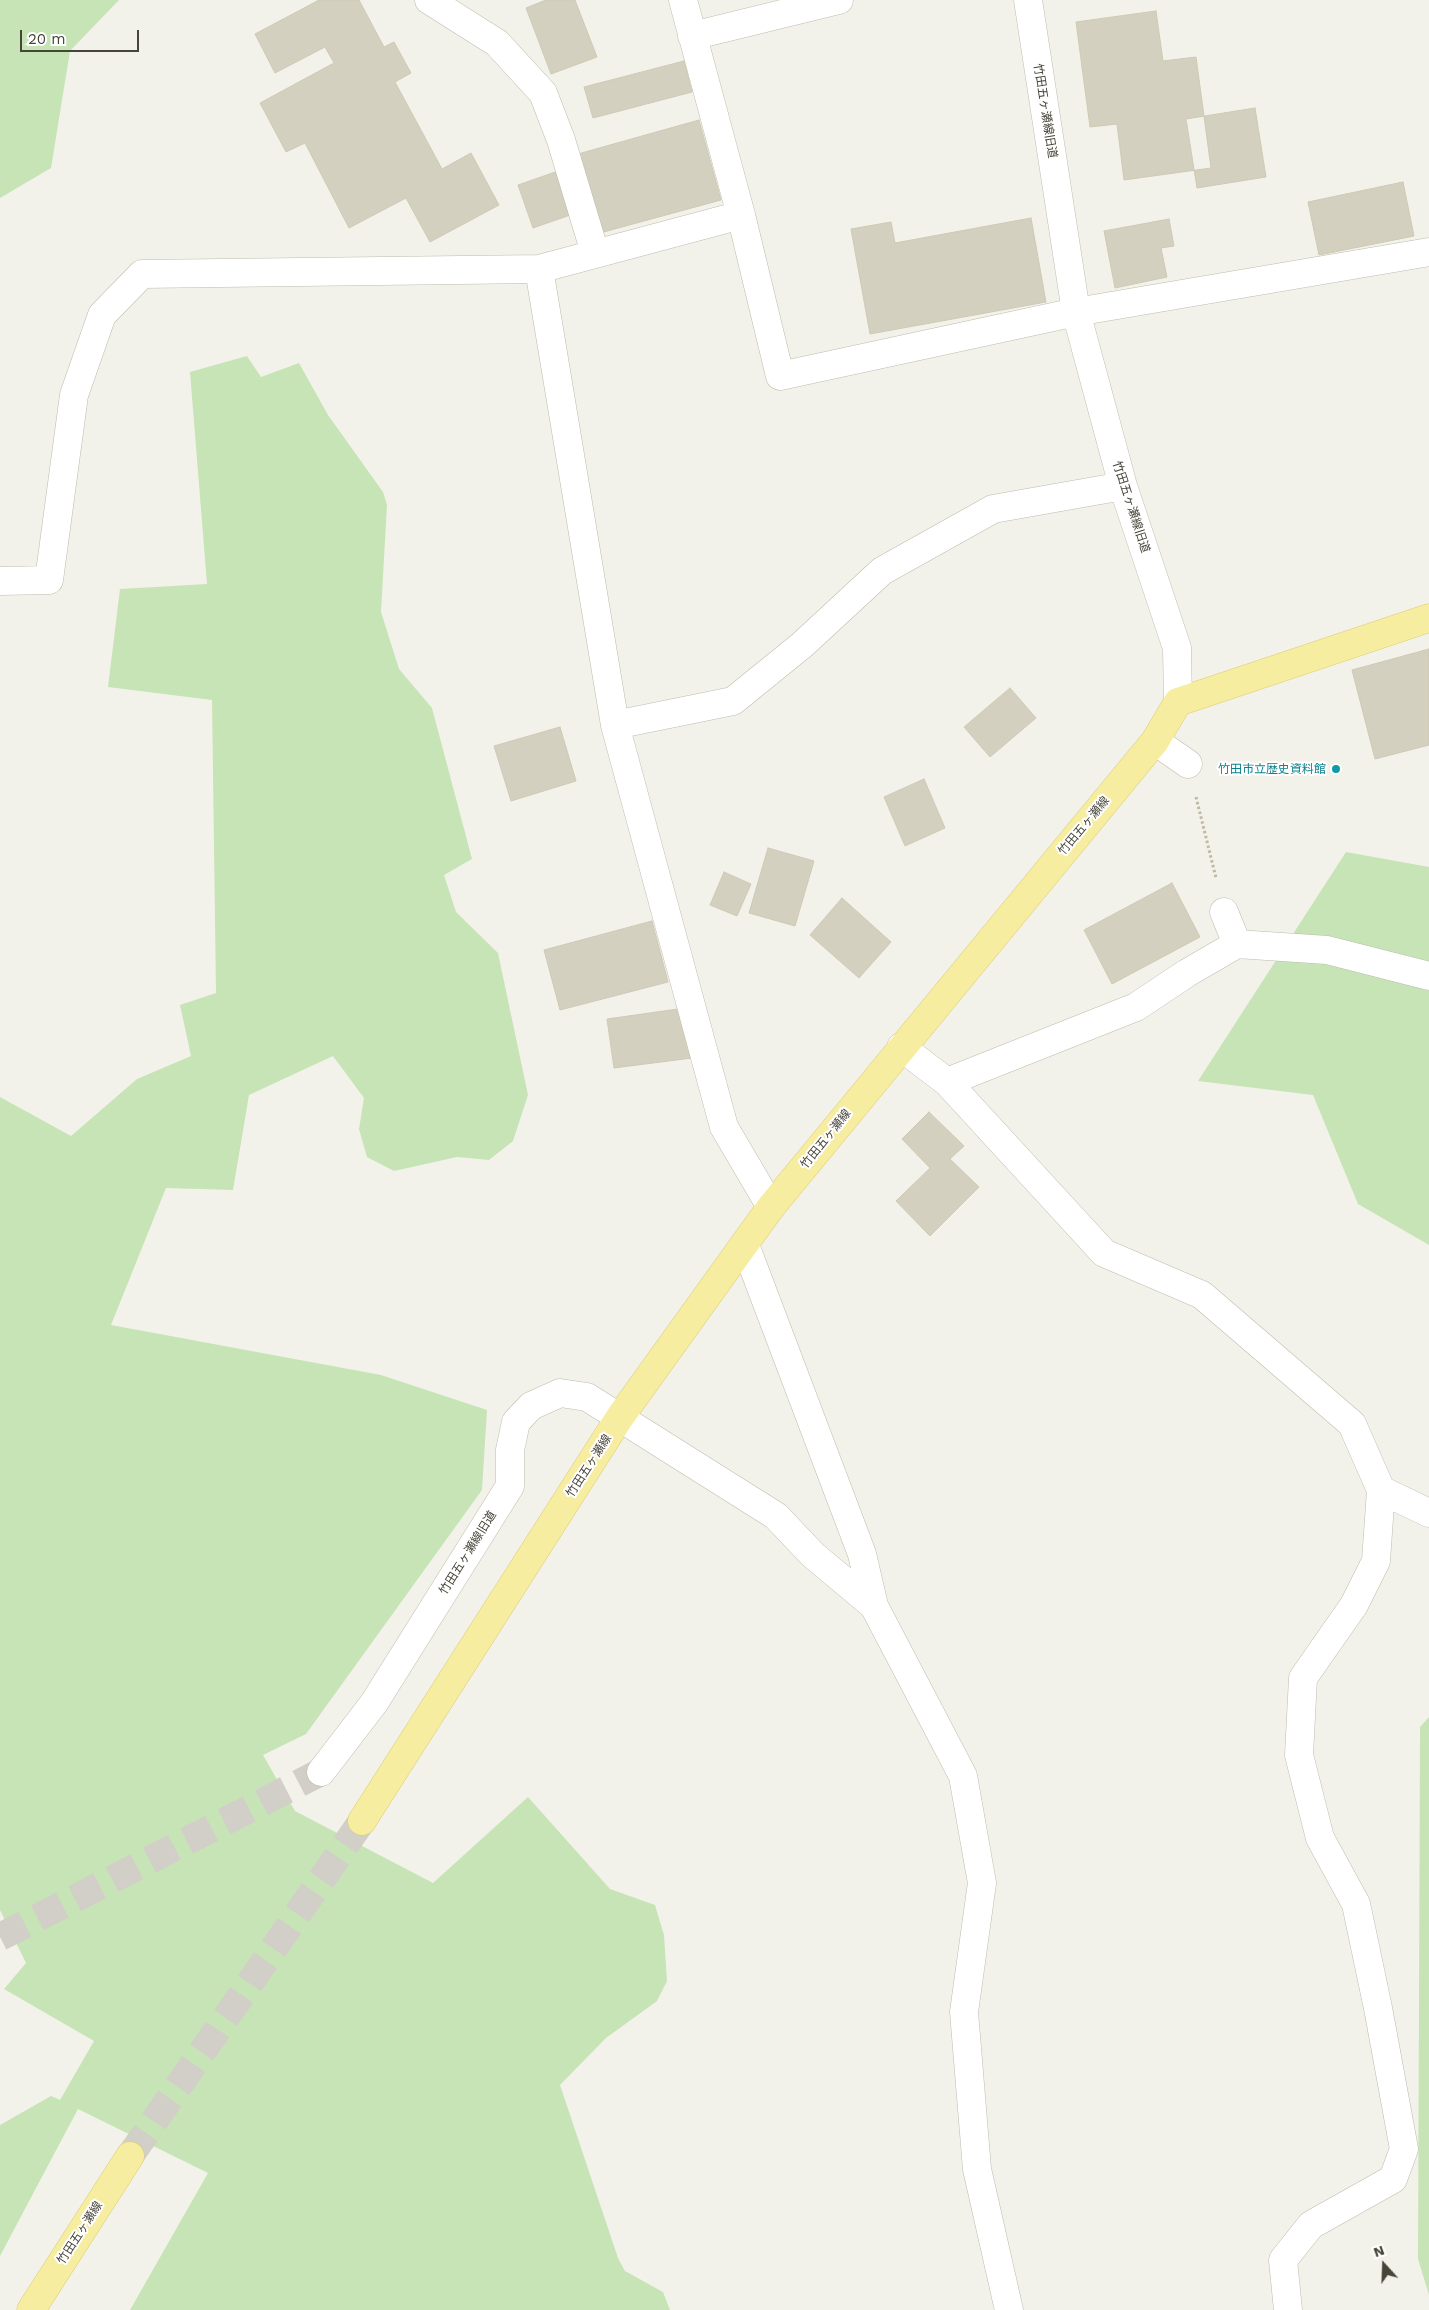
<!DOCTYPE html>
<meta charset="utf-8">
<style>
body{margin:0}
#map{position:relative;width:1429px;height:2310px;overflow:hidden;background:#f3f2ea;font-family:"Work Sans",sans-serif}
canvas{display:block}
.north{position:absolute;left:1359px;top:2240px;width:50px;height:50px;-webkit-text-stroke:4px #fff;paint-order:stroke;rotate:340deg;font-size:14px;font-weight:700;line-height:20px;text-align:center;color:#474439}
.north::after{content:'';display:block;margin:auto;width:18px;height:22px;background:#474439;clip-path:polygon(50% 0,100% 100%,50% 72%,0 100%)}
.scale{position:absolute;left:20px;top:30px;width:119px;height:22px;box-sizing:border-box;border:2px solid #474439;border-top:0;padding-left:6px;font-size:15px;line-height:18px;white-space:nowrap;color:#474439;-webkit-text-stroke:4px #fff;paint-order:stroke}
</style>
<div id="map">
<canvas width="1429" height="2310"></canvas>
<div class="north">N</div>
<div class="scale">20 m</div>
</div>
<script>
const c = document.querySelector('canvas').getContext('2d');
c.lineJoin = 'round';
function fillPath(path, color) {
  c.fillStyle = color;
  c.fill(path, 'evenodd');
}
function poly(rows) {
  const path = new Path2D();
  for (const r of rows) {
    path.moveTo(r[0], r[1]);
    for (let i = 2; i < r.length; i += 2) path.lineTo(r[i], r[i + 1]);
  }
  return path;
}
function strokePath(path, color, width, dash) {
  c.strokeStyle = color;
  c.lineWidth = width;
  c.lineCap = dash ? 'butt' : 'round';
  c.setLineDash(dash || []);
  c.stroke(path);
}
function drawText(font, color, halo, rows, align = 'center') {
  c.font = font + ' "Work Sans","Noto Sans JP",sans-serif';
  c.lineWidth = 4;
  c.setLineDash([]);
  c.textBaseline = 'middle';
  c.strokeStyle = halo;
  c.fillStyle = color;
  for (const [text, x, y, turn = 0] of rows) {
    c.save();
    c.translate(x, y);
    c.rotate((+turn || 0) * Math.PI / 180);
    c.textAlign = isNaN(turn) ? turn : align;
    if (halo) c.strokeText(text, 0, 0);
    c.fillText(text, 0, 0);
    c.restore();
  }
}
fillPath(poly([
 [0,0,119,0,70,51,51,168,0,198],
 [247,356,261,377,299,363,328,415,383,492,387,505,381,612,399,669,432,708,472,859,444,875,456,912,498,953,528,1095,513,1141,489,1160,457,1157,394,1171,367,1157,359,1129,364,1098,333,1056,249,1095,233,1190,166,1188,111,1325,381,1375,487,1410,482,1490,306,1734,263,1755,295,1811,433,1883,528,1797,610,1889,655,1905,664,1935,667,1981,657,2001,606,2038,560,2085,618,2258,625,2271,663,2292,670,2310,130,2310,208,2173,78,2109,0,2256,0,2125,51,2096,60,2100,94,2041,4,1989,26,1963,0,1910,0,1097,71,1136,137,1079,191,1056,180,1005,216,993,212,700,108,687,120,589,207,584,190,372],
 [1346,852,1429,867,1429,1245,1358,1204,1313,1095,1198,1081],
 [1429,1717,1429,2295,1418,2259,1420,1727]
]), '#c7e4b6');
const building = poly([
 [319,0,359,0,384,47,394,42,411,73,395,82,442,169,471,153,499,205,430,242,406,198,349,228,305,143,286,152,260,103,334,63,325,47,275,73,255,34,319,0],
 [546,0,575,0,597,57,551,74,526,8,546,0],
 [1156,11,1163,61,1196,57,1211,168,1124,180,1117,124,1090,127,1076,22,1156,11],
 [684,61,692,92,593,118,584,87,684,61],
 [1255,108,1266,177,1197,188,1186,119,1255,108],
 [699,120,721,200,600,233,578,154,699,120],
 [561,170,576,213,533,228,518,185,561,170],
 [1403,182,1414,236,1319,255,1308,202,1403,182],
 [1031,218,1046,302,870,334,851,229,891,222,895,243,1031,218],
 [1169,219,1174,246,1161,248,1167,277,1115,288,1104,231,1169,219],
 [1429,649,1429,745,1375,759,1352,670,1429,649],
 [1010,688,1036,718,990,757,964,727,1010,688],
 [560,727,576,781,511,801,494,746,560,727],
 [924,779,945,828,905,846,884,797,924,779],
 [768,848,814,861,795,926,749,913,768,848],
 [724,872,751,884,737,916,710,905,724,872],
 [1172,883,1200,937,1112,984,1084,930,1172,883],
 [842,898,891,942,859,978,810,935,842,898],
 [652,921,668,982,560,1010,544,950,652,921],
 [685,1008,692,1058,614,1068,607,1019,685,1008],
 [929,1112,964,1146,950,1159,979,1187,930,1236,896,1201,930,1168,902,1139,929,1112]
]);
fillPath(building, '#d4d0c0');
strokePath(building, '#cec9b4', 1);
strokePath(poly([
 [0,1937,321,1772]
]), '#d1cfc7', 28, [28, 14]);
strokePath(poly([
 [130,2156,362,1821]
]), '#d1cfc7', 28, [28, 14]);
const minor = poly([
 [429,0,497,43,543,93,561,140,595,253],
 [683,0,741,215,780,376,1076,312,1429,252],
 [1028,0,1076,312,1123,486,1177,648,1178,702],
 [692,36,839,0],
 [539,269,615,725,724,1127,771,1207],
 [0,581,49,580,74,395,102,315,142,274,539,269,741,215],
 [615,725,733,701,802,645,882,571,993,509,1123,486],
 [1155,741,1188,764],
 [1224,912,1237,944],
 [901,1047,947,1082,1136,1007,1187,973,1237,944,1327,950,1429,976],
 [947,1082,1104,1253,1202,1295,1352,1424,1381,1490,1376,1561,1354,1605,1303,1678,1299,1755,1320,1838,1356,1904,1378,2008,1404,2149,1393,2179,1311,2225,1283,2260,1288,2310],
 [745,1245,862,1554,874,1606,963,1776,982,1883,964,2012,977,2169,1009,2310],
 [1381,1490,1429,1513],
 [321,1772,374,1703,510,1486,510,1450,516,1422,531,1406,560,1393,587,1397,776,1516,813,1555,874,1606]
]);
const major = poly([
 [362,1821,620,1417,771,1207,1155,741,1178,702,1429,618],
 [31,2310,130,2156]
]);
strokePath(minor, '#bebcad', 29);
strokePath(major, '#dacd71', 29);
strokePath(poly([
 [1196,797,1216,878]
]), '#bfb9a0', 3, [2.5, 2.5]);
strokePath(minor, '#fff', 28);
strokePath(major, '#f6eda1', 28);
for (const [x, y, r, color] of [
 [1336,769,5,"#0f9aa8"]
]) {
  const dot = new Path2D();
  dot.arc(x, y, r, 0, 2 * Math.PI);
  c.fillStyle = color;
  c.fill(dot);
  strokePath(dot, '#fff', 2);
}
drawText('12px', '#474439', '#fff', [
 ["竹田五ヶ瀬線旧道",1045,111,81],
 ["竹田五ヶ瀬線旧道",1131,507,72],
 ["竹田五ヶ瀬線",1084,826,-50],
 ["竹田五ヶ瀬線",826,1139,-51],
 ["竹田五ヶ瀬線",589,1466,-57],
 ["竹田五ヶ瀬線旧道",468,1553,-58],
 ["竹田五ヶ瀬線",80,2233,-57]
]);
drawText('12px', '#0d838f', '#fff', [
 ["竹田市立歴史資料館",1326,769]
], 'right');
</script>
